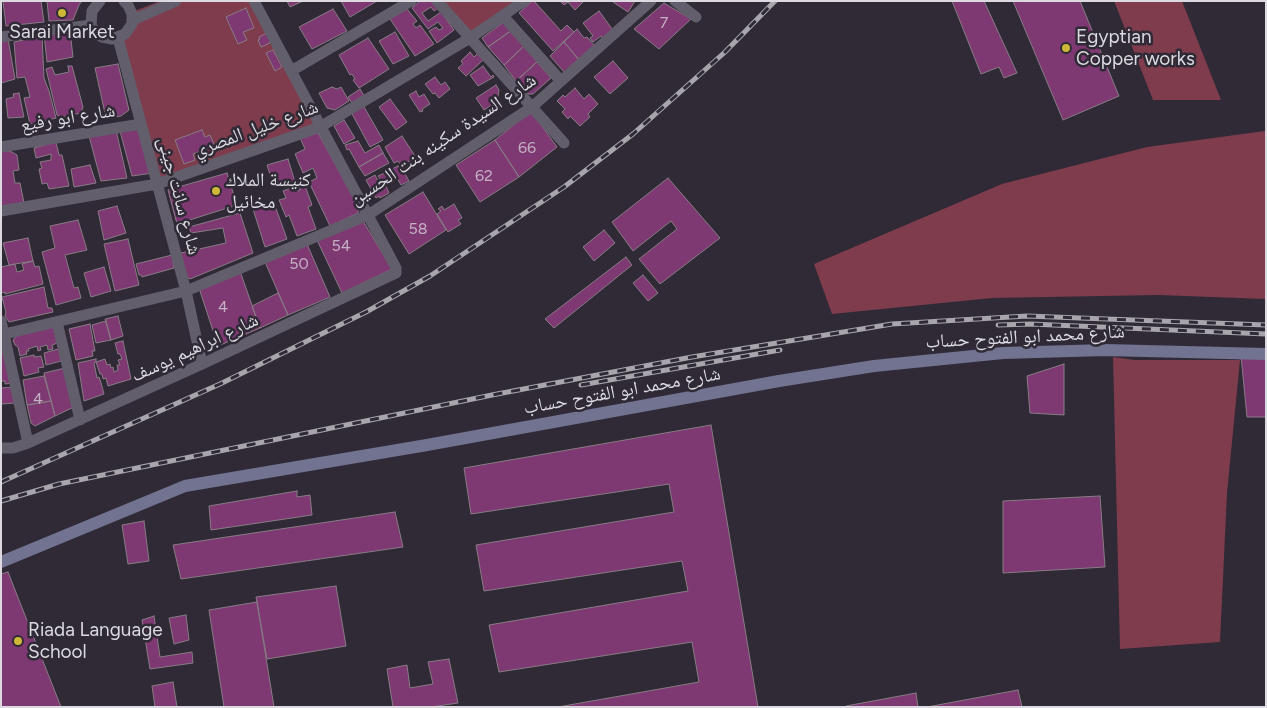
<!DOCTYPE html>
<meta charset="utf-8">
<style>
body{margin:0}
#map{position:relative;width:1267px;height:708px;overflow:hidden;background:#2f2a35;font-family:Figtree,sans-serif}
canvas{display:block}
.frame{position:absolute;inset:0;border:2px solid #dcd9e0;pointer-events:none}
</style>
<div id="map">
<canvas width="1267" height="708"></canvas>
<div class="frame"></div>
</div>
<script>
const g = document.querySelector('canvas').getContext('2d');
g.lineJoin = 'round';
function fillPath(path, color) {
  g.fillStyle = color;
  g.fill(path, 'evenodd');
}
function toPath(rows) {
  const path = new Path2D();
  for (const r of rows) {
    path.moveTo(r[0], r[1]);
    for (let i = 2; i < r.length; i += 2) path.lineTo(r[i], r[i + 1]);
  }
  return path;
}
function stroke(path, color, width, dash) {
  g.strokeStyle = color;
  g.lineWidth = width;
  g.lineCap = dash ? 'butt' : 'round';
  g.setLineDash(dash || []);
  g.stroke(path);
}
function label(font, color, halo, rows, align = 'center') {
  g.font = font + ' Figtree,"Noto Naskh Arabic",sans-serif';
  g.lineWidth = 5;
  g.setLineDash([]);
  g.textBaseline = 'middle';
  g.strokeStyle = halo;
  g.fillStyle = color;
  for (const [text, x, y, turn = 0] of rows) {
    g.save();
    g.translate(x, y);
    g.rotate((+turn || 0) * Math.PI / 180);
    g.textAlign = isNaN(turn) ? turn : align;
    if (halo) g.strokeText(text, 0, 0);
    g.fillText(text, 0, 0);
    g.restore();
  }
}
fillPath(toPath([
 [160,1,256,1,319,124,157,184,120,38,132,12],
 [442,1,521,1,472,36],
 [1114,1,1182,1,1221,100,1153,100],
 [1265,131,1266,299,1158,295,992,298,832,314,814,264,1002,184,1147,147],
 [1113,357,1134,360,1240,360,1227,493,1220,642,1120,649]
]), '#7e3c4d');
const building = toPath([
 [3,1,41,1,44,22,6,26,3,1],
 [47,1,82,1,79,5,73,20,49,21,47,1],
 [287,1,303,1,290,7,287,1],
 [341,1,377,1,350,17,341,1],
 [420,1,433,1,438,8,434,11,431,7,422,13,428,21,441,12,454,30,437,43,429,31,436,27,439,30,443,28,438,22,428,29,412,8,420,1],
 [532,1,534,1,561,31,567,25,574,32,553,51,519,13,532,1],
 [584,1,575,10,568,2,564,5,561,2,584,1],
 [614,1,635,1,628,12,613,2,614,1],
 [952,1,984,1,1017,73,1004,78,999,67,981,74,952,1],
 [1013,1,1080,1,1119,96,1063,120,1013,1],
 [664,3,691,19,659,49,634,29,664,3],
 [246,8,254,28,243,32,247,40,238,44,226,17,246,8],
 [333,9,347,31,312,49,299,27,333,9],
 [407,9,417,21,413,24,416,28,420,25,434,44,415,56,390,19,407,9],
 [599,11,615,33,604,41,601,36,593,42,590,38,593,36,583,23,599,11],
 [505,21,512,30,488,47,482,38,505,21],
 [577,29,584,38,587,37,596,47,579,60,564,42,577,29],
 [512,30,524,46,504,65,488,47,512,30],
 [70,31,73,57,47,62,44,34,70,31],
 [269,32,270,43,261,47,258,40,260,39,259,37,269,32],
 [395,32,409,56,393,64,379,41,395,32],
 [42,36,44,78,49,91,56,118,30,124,24,98,30,97,25,77,17,78,14,42,42,36],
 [368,38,389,69,359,88,353,80,355,79,352,74,350,75,339,55,368,38],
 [8,39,15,79,1,83,1,40,8,39],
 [564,42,579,60,565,73,550,56,564,42],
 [524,46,537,62,516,81,504,65,524,46],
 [273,50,282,67,275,71,266,53,273,50],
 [470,52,474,57,478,53,484,59,466,76,458,68,463,64,461,61,470,52],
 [613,61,628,78,610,94,594,77,613,61],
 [537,62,551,78,533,94,527,94,516,81,537,62],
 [118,64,129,110,121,116,106,118,95,68,118,64],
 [68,66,72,66,83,107,81,113,61,117,57,115,46,69,52,67,55,75,69,72,68,66],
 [483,66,491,77,493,75,494,77,478,86,470,75,483,66],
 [435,77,441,85,445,82,450,89,439,98,435,93,433,94,425,84,435,77],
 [496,85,499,90,497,102,484,110,476,98,496,85],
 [332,87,337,89,341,87,349,101,335,110,327,108,319,93,332,87],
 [575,88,584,99,589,94,598,104,588,114,590,117,580,126,570,116,568,119,562,112,565,109,557,101,563,95,565,97,575,88],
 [360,89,366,99,354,106,348,97,360,89],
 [416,91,419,97,424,94,430,104,422,109,423,111,420,112,409,95,416,91],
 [19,93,24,117,8,118,6,99,14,97,13,94,19,93],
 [390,99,407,122,396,130,379,107,390,99],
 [363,105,383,140,370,147,351,112,363,105],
 [531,111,557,147,519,177,495,140,531,111],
 [344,120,355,138,344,144,334,126,344,120],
 [140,125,153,173,132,176,120,131,140,125],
 [116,130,127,178,101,181,89,136,116,130],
 [202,130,205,137,210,135,215,146,193,154,195,160,184,164,175,140,202,130],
 [318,133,359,207,358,213,330,226,309,182,317,178,313,168,303,173,295,154,305,149,300,138,318,133],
 [402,136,415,156,413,157,414,160,400,164,398,161,394,163,385,147,402,136],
 [495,140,519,177,480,202,456,165,495,140],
 [358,141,365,153,379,145,383,153,359,167,349,149,347,150,345,145,358,141],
 [56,142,59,155,62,155,69,186,49,189,47,183,42,184,39,169,42,168,40,162,51,160,51,154,36,158,34,148,56,142],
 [1,149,10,151,17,155,19,170,13,171,15,183,20,183,24,203,1,207,1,149],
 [383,153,389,163,365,176,359,167,383,153],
 [288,159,295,182,274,187,267,165,288,159],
 [90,165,96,183,74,187,71,169,90,165],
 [398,166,400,171,403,170,409,181,401,185,392,169,398,166],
 [389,171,394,182,391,184,390,181,385,184,389,193,380,198,379,196,376,198,366,180,375,175,378,181,381,180,378,176,389,171],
 [227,173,237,205,177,224,168,190,227,173],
 [668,178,720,238,660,284,639,259,677,229,671,221,633,251,612,222,668,178],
 [304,183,312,205,308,207,316,229,297,236,289,215,286,217,279,200,286,198,283,191,296,186,298,191,300,190,299,185,304,183],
 [423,192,446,230,409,254,385,215,423,192],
 [274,203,287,239,265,247,253,209,274,203],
 [454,204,462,218,458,220,461,224,448,232,437,214,441,211,438,209,442,206,444,210,454,204],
 [117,206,126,233,104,240,98,211,117,206],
 [240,213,253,253,190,279,186,276,181,253,226,243,223,228,191,233,189,227,240,213],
 [78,220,87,250,65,255,74,288,78,287,81,298,56,305,42,252,55,248,50,226,78,220],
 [363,221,392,269,342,293,317,240,363,221],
 [604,230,615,243,594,261,583,247,604,230],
 [28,238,33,261,9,265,3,243,28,238],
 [128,239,139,285,115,291,104,244,128,239],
 [307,244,330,297,288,315,265,262,307,244],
 [172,255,174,268,142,277,141,275,139,275,136,264,172,255],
 [626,257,632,265,554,328,545,319,626,257],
 [33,261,35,267,39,266,43,284,5,294,5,292,1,293,1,267,15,264,17,272,24,270,22,264,33,261],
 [104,267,111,291,91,297,84,273,104,267],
 [240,271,260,328,218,346,199,288,240,271],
 [643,275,658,293,648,301,633,283,643,275],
 [44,287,48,308,52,308,53,312,9,322,5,316,6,312,2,297,44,287],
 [278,293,288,315,260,328,252,306,278,293],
 [118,316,123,336,111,340,105,319,118,316],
 [106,321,111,340,96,343,92,325,106,321],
 [56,324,60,342,52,345,53,349,48,350,47,345,40,347,41,350,38,351,37,346,28,349,29,351,26,351,27,354,20,356,18,347,15,345,13,340,18,334,56,324],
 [90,324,95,351,92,351,93,356,76,360,69,329,90,324],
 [123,341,131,379,108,386,106,378,103,379,102,374,100,374,96,362,105,359,107,365,110,364,111,368,113,367,114,372,118,370,117,365,120,365,118,360,122,359,120,354,118,354,115,343,123,341],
 [1,342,12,383,5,384,5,381,1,381,1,342],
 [62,348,65,360,46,365,44,353,62,348],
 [34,355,34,357,41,356,44,367,38,368,39,372,24,376,20,358,34,355],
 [1241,356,1266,357,1266,417,1247,417,1241,356],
 [96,359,96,362,94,363,97,378,99,377,101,383,104,394,84,401,78,363,96,359],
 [1064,364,1064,415,1030,413,1027,376,1064,364],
 [65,368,74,407,55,416,44,373,65,368],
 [44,376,51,401,27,405,23,380,44,376],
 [15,387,16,403,1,404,1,388,15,387],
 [51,401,55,416,35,426,31,423,27,405,51,401],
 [711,425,758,707,558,707,699,682,692,642,499,672,489,625,688,591,682,561,484,591,476,545,674,512,669,484,471,514,464,468,711,425],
 [297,491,297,497,310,495,312,515,211,530,209,506,297,491],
 [1100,496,1105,567,1003,573,1003,501,1100,496],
 [395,512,403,547,181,579,173,545,395,512],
 [144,521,149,561,128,564,122,525,144,521],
 [8,572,61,707,1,707,1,574,8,572],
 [336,586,346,646,267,659,256,597,336,586],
 [257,602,274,707,224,707,209,610,257,602],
 [186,615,189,640,174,644,169,618,186,615],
 [154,616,160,657,192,652,193,663,150,669,142,620,154,616],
 [449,659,458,703,431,707,393,707,387,669,407,665,410,688,433,684,428,662,449,659],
 [173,682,177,707,155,707,152,686,173,682],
 [1018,690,1022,707,927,707,1018,690],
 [916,693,918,707,846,707,846,706,916,693]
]);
fillPath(building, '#7e3872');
stroke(building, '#887c85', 1);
stroke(toPath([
 [100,1,92,11,91,25,97,34,102,37,112,39,125,34,132,24,132,14,128,5,124,1],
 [437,1,564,143],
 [675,1,696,17],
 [503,16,561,81],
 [133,20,176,1],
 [1,37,91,25],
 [118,38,186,291,202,364],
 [291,71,411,1],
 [1,147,141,124],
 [1,211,157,184,320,127,470,38,524,1],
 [1,321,28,443],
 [57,322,80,420],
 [1,335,186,291,368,215,532,107,651,1],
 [1,448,13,448,28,443,202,364,396,273,396,268,254,1]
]), '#635e6b', 11);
stroke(toPath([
 [1,562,185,486,427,445,779,381,874,366,1003,353,1105,350,1266,354]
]), '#717391', 12);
const rail = toPath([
 [998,325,1030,324,1266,334],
 [581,385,780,350],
 [1,482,220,384,366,312,430,276,564,187,633,134,725,52,775,1],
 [1,501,59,484,492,395,692,357,892,324,1027,316,1266,325]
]);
stroke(rail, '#a8a5ad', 5);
stroke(rail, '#2f2a35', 3, [9]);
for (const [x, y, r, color] of [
 [62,13,5,"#cfb837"],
 [1066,48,5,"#cfb837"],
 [216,191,5,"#cfb837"],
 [18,641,5,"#cfb837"]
]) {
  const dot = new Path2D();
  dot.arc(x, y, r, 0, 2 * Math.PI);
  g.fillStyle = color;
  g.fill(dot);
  stroke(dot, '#2f2a35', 2);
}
label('16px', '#c4b1c4', null, [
 ["7",664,23],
 ["66",527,148],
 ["62",484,176],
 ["58",418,229],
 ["54",341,246],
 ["50",299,264],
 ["4",223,307],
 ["4",38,399]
]);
label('19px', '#dcd9e0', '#2f2a35', [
 ["Sarai Market",62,32,"center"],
 ["Egyptian",1076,37],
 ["Copper works",1076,59],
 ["كنيسة الملاك",226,180],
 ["مخائيل",226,202],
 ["Riada Language",28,630],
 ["School",28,652]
], 'left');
label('19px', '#dcd9e0', '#2f2a35', [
 ["شارع ابو رفيع",68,118,-9],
 ["شارع خليل المصري",256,129,-20],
 ["شارع السيدة سكينه بنت الحسين",443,140,-34],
 ["شارع سانت جينى",179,196,75],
 ["شارع محمد ابو الفتوح حساب",1025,337,-3],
 ["شارع ابراهيم يوسف",195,348,-25],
 ["شارع محمد ابو الفتوح حساب",622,391,-10]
]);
</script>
